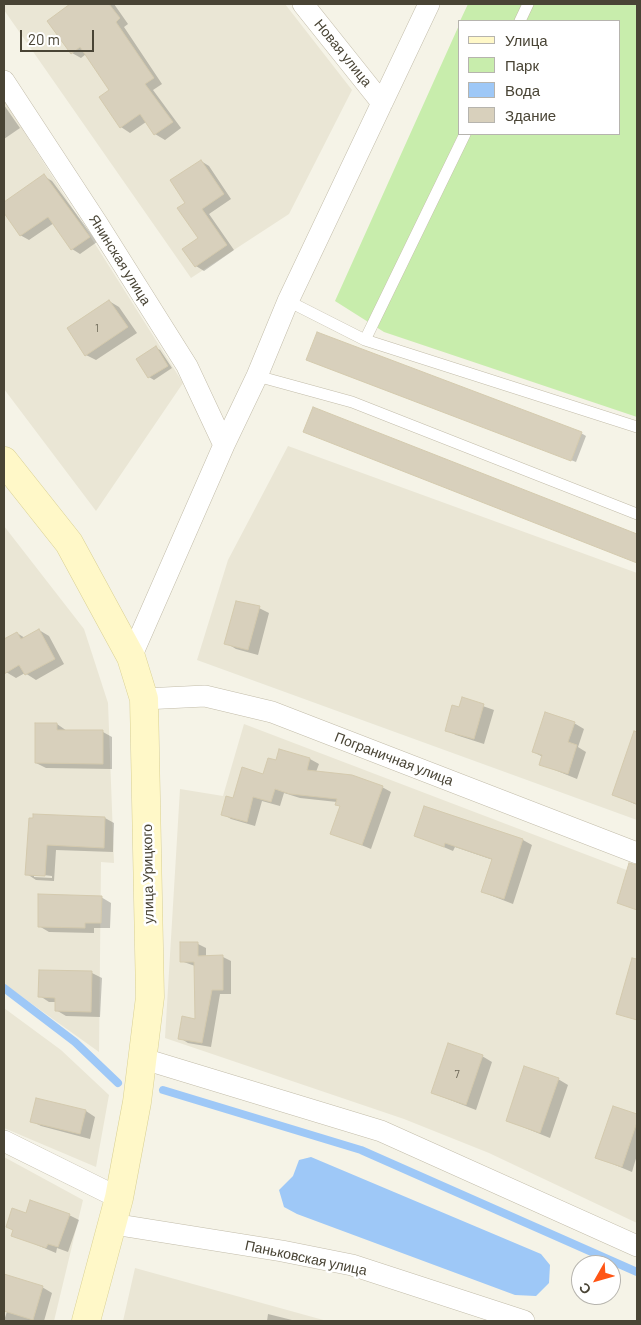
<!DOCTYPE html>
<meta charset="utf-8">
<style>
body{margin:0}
#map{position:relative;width:641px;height:1325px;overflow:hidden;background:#f5f3e7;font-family:Barlow,sans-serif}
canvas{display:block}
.frame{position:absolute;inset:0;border:5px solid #494435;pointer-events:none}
.legend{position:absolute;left:458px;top:20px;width:162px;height:115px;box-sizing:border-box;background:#fff;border:1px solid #b6b4ae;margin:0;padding:6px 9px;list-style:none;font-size:15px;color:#494435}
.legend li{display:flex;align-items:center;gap:10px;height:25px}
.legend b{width:25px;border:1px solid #b6b4ae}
.north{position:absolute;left:571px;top:1255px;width:50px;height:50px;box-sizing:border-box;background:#fff;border:1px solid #b6b4ae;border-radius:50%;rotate:232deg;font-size:14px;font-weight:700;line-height:20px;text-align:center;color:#494435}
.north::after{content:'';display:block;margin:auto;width:18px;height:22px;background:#ff5515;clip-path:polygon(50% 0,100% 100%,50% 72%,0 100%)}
.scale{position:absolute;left:20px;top:30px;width:74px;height:22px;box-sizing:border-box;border:2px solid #494435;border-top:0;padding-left:6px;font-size:15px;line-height:18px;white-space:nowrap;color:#494435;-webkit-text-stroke:4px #fff;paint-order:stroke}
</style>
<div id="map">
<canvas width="641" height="1325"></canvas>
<div class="frame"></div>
<ul class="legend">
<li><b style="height:6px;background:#fff8c8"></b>Улица</li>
<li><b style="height:14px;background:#c8edac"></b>Парк</li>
<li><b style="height:14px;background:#9ec8f7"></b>Вода</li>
<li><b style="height:14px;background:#d8d0bc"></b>Здание</li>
</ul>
<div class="north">С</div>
<div class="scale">20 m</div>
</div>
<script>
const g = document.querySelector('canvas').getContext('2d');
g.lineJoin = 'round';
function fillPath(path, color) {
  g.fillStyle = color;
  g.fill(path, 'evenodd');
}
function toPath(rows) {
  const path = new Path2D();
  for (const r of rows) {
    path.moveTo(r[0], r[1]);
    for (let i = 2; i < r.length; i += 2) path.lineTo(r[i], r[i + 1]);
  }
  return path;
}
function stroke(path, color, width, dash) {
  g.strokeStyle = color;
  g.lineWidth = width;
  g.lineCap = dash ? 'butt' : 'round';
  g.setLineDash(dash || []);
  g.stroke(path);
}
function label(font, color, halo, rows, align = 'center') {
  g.font = font + ' Barlow,sans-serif';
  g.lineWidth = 5;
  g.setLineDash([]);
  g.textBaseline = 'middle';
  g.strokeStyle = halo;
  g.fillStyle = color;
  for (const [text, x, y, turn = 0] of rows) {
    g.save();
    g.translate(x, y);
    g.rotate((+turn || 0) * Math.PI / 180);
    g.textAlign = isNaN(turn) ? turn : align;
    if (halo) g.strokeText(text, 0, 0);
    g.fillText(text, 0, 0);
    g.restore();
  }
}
fillPath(toPath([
 [4,4,285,4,352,90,289,214,191,278,4,10],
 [4,100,183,383,96,511,4,389],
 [288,446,637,573,637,820,197,660,228,560],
 [4,526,84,629,108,703,114,863,101,862,99,1052,4,984],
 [244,724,637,874,637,1223,489,1153,404,1119,165,1038,180,789,223,796],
 [4,1008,61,1050,109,1095,96,1167,4,1128],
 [4,1157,83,1200,54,1321,4,1321],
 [135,1268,327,1321,123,1321]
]), '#eae6d5');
fillPath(toPath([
 [468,4,637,4,637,417,384,332,335,301,460,23,460,134,620,134,620,21,460,21]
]), '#c8edac');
fillPath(toPath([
 [311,1157,541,1254,550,1265,549,1283,536,1296,515,1295,297,1214,284,1207,279,1190,293,1176,299,1160]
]), '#9ec8f7');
fillPath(toPath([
 [73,4,114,4,128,24,124,27,162,84,153,90,181,128,165,140,155,134,146,122,130,133,121,127,111,91,86,54,81,58,72,53,49,21],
 [4,105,20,128,4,139],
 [201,161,209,166,231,199,209,214,234,250,204,271,196,266,184,249,200,238,187,203],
 [44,176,52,181,97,242,80,254,72,249,54,223,29,240,20,235,4,211,4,204],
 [109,301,119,307,137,333,96,360,86,355],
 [156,348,160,350,172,368,154,380,149,377],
 [312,362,581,433,586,436,576,462],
 [259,608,269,613,258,655,236,649,226,643],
 [39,630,49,636,64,664,36,680,25,673,16,678,6,672,4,668,4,640,17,633,25,638],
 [463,699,494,710,484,744,456,735,446,730,460,709],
 [574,723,584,729,578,747,586,752,577,779,540,764,543,757,533,752],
 [57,724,67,731,103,732,112,737,112,769,46,768,36,763],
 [280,750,310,759,319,764,316,772,382,787,391,792,371,849,332,833,341,806,337,802,300,798,284,793,280,806,262,801,255,826,231,819,223,814,234,799,264,775,277,762],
 [625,760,637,764,637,805,614,795],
 [425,808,523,840,532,845,513,904,482,892,493,860,455,847,453,851,415,835],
 [105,818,114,823,113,852,56,850,54,881,36,880,27,874,30,819],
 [34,874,52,876,52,878,34,877],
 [101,897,111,903,110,928,94,928,94,933,49,932,39,926],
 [181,944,198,944,206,948,206,957,223,957,231,961,231,994,220,994,211,1047,188,1043,180,1038,196,1020,195,966,181,961],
 [92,973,102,978,100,1017,66,1016,56,1010,57,1002,49,1002,40,996],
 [482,1056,492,1062,476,1110,432,1093],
 [558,1079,568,1085,550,1138,508,1121],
 [614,1107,637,1115,637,1155,632,1172,596,1157],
 [86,1111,95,1117,90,1139,41,1126,31,1121],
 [27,1215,69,1215,79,1220,68,1252,57,1248,56,1253,13,1235],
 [6,1276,42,1287,52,1293,44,1321,4,1321,9,1305,4,1302],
 [268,1314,292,1320,294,1321,267,1321]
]), '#0003');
stroke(toPath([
 [4,988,75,1042,118,1083],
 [163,1090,361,1150,637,1272]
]), '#9ec8f7', 8);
const building = toPath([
 [70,4,109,4,120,18,116,22,154,78,145,84,173,122,154,135,140,114,120,128,99,97,109,90,80,47,71,54,47,21,70,4],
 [201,160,224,194,202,209,227,245,195,267,182,249,198,238,177,208,185,203,170,180,201,160],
 [44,174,90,237,71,250,48,217,20,236,4,213,4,202,44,174],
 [109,300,128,327,85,356,67,328,109,300],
 [317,332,582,432,571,461,306,360,317,332],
 [156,346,168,366,148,378,136,359,156,346],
 [313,407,637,534,637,563,303,432,313,407],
 [236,601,260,606,248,650,224,644,236,601],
 [39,629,55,659,25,675,19,665,4,674,4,639,17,632,21,639,39,629],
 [462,697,484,704,474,739,445,731,452,705,459,707,462,697],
 [545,712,575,722,568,742,577,745,568,774,539,765,542,755,532,752,545,712],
 [35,723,57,723,57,730,103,730,103,764,35,763,35,723],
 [634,731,637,732,637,804,612,795,634,731],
 [279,749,310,758,307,770,352,775,383,786,362,845,330,834,340,806,335,805,337,799,290,794,275,789,271,802,253,797,247,822,221,815,226,796,233,798,242,767,263,774,268,758,276,760,279,749],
 [424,806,523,839,504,899,481,892,492,859,445,843,444,847,414,836,424,806],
 [33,814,105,817,104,848,47,845,45,876,25,875,29,818,33,818,33,814],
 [629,863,637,865,637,910,617,903,629,863],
 [38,894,102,896,101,923,85,923,85,928,38,927,38,894],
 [180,942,198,942,198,956,223,955,223,990,212,990,202,1043,178,1039,182,1016,195,1019,194,962,180,962,180,942],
 [632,958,637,959,637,1020,616,1014,632,958],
 [39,970,92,971,91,1012,55,1011,55,998,38,997,39,970],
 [448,1043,483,1055,466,1105,431,1093,448,1043],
 [524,1066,559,1078,540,1133,506,1121,524,1066],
 [36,1098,86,1110,80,1134,30,1122,36,1098],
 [613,1106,637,1114,637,1122,622,1167,595,1158,613,1106],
 [30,1200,70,1214,58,1247,48,1244,46,1248,11,1236,13,1230,6,1227,12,1208,26,1213,30,1200],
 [4,1274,43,1286,33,1320,4,1311,4,1274]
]);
fillPath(building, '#d8d0bc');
stroke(building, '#d4caae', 1);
const lane = toPath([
 [520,21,528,4],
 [288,301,365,340,637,427],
 [365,340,465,134],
 [257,376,352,402,637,514]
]);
const street = toPath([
 [303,4,382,103],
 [4,81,97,223,187,366,224,445],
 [131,657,224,445,257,376,288,301,429,4],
 [144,699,205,696,272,712,637,853],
 [144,1059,381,1131,637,1246],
 [4,1141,119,1198],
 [113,1224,282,1251,352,1265,524,1321]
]);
const secondary = toPath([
 [4,461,69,543,131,657,144,699,150,997,137,1102,119,1198,86,1321]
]);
stroke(lane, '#c2bca9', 12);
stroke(street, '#c2bca9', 22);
stroke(secondary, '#d9d093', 29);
stroke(lane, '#fff', 11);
stroke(street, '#fff', 21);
stroke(secondary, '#fff8c8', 28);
label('11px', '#6d6757', null, [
 ["1",97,328],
 ["7",457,1074]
]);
label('14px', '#494435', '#fff', [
 ["Новая улица",343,53,51],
 ["Янинская улица",120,260,58],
 ["Пограничная улица",394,759,21],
 ["улица Урицкого",148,874,-91],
 ["Паньковская улица",306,1258,12]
]);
</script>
